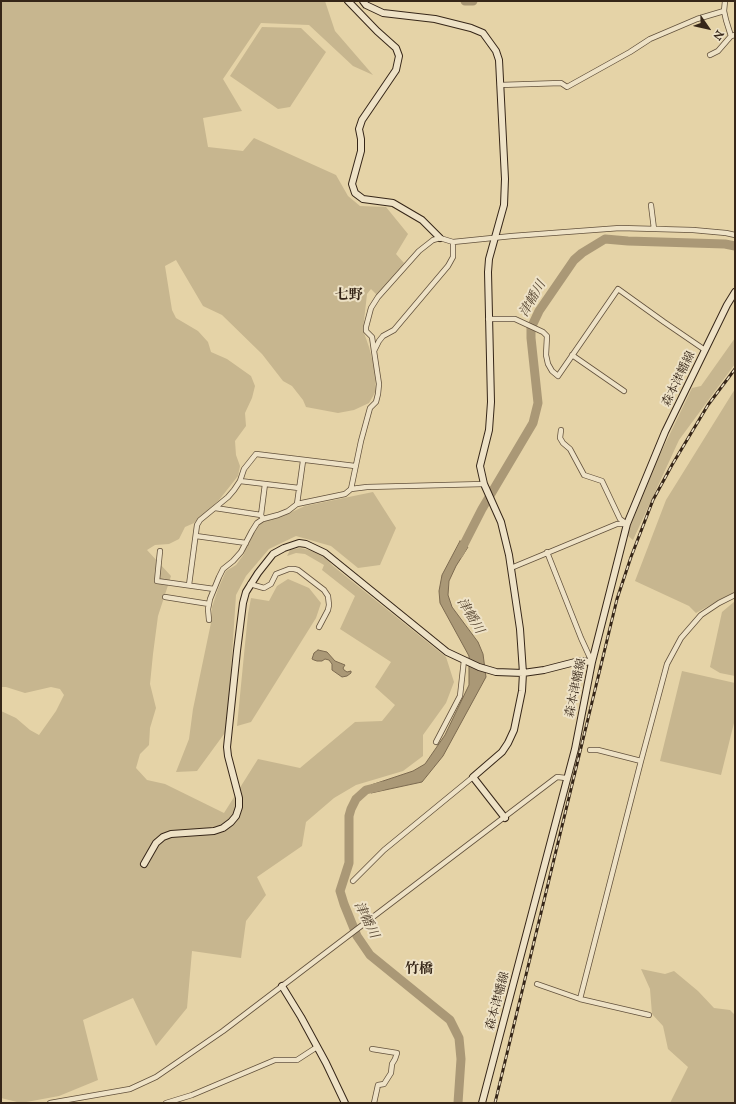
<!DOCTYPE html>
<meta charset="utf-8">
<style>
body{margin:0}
#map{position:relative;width:736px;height:1104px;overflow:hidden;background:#e5d3a7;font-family:"IM FELL Great Primer",serif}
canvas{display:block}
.frame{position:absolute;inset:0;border:2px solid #362618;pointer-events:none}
.north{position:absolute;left:688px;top:8px;width:40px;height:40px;-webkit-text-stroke:3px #eee2c6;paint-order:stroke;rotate:124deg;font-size:11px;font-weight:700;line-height:16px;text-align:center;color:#362618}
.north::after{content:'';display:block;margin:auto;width:14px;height:18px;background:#362618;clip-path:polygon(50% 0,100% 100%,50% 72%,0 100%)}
</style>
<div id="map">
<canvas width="736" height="1104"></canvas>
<div class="frame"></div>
<div class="north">N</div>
</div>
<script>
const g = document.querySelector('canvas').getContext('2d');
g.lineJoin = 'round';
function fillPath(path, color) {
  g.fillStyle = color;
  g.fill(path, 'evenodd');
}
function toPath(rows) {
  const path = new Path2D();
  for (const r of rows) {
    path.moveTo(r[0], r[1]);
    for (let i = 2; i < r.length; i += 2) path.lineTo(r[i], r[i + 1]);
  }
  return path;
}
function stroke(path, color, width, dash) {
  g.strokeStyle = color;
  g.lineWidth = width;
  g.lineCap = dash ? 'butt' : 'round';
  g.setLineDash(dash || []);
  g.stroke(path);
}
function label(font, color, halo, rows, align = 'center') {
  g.font = font + ' "IM FELL Great Primer","Noto Serif JP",serif';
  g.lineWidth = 4;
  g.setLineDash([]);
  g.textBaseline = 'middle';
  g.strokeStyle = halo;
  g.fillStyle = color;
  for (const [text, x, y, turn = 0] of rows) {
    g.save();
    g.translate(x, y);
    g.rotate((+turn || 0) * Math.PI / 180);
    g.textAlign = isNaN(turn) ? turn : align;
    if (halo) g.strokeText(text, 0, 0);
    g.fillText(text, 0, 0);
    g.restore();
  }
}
fillPath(toPath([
 [1,1,325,1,335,31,373,75,353,66,309,25,261,23,223,79,242,111,203,118,208,147,243,151,254,138,336,175,348,196,360,206,386,207,408,234,396,254,404,263,395,275,377,295,371,289,367,294,363,330,369,347,374,366,376,391,369,403,354,410,338,413,306,407,303,400,292,386,283,381,262,354,222,315,203,306,176,260,165,266,172,310,176,318,198,331,208,342,211,352,227,359,251,376,255,386,252,398,245,413,246,426,235,441,236,455,240,466,238,476,219,500,194,523,185,527,179,539,169,544,155,545,147,550,171,576,158,616,153,654,150,684,156,708,150,728,149,745,140,754,136,768,147,780,165,784,224,813,258,759,300,768,355,722,382,721,395,705,375,687,391,662,340,629,355,596,322,570,324,565,305,554,296,553,287,556,290,550,300,548,309,550,323,555,333,566,446,657,454,682,446,703,423,735,423,756,403,771,356,785,334,798,306,822,302,846,257,877,266,895,246,921,241,958,192,951,187,1008,156,1046,133,998,83,1020,98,1080,59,1096,21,1103,1,1098,1,711,16,718,30,730,39,735,56,711,64,695,60,689,51,687,25,693,6,687,1,687],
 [262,27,301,28,326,52,290,107,278,109,230,76],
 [735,338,735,364,679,440,633,540,627,535,652,471,692,388,701,386],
 [735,389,735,589,734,592,696,613,689,606,635,581,666,500],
 [373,492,396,528,380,565,358,568,331,546,296,536,269,549,246,576,236,595,227,730,197,771,176,772,189,739,193,709,212,618,212,607,218,589,226,571,236,565,244,554,247,543,257,527,262,522,285,515,305,506],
 [288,579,309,588,321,603,316,618,251,722,237,726,248,614,251,598,269,601,277,586],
 [735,601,735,676,720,673,710,667,722,612],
 [682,671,735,683,735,719,721,775,660,761],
 [641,969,665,974,674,971,698,991,714,1008,730,1010,735,1015,735,1103,670,1103,688,1067,668,1049,663,1026,652,1014,650,989]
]), '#c7b68f');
const water = toPath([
 [460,541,468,547,456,566,449,581,448,595,452,607,478,642,483,654,486,677,443,756,422,782,371,793,371,785,413,771,425,764,445,735,469,685,469,656,440,603,439,591,442,575,460,541],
 [318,650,327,652,335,661,345,665,343,668,344,670,347,672,351,671,351,673,347,676,342,677,332,670,332,664,329,660,325,659,322,661,317,661,314,660,312,659,314,653,318,650]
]);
fillPath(water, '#aa9876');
stroke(water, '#7c6a50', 1);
stroke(toPath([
 [465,1,473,1],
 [459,554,482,509,533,423,538,403,531,338,531,328,539,311,574,260,582,253,605,239,628,241,725,244,735,246],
 [382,786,366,790,356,799,351,809,349,816,349,863,340,891,344,904,357,936,370,955,450,1020,459,1038,461,1059,458,1103]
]), '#aa9876', 9);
const street = toPath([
 [724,11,726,20,731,36],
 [710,55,718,51,731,36,735,35],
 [500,85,561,83,567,87,630,52,650,39,697,19,724,11,725,1],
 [651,205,654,229],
 [453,242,453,257,448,266,394,330,383,336,379,341,374,351,379,384,378,394,376,402,370,408,361,441,351,489,367,487,484,484],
 [488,319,515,319,543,332,547,336,546,355,548,364,552,371,558,376,618,289,664,322,705,350],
 [374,351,372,337,366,331,366,327,371,308,378,297,419,251,433,240,440,238,453,242,512,236,620,228,693,230,726,233,735,235],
 [572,355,624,391],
 [561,430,560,438,563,443,570,449,584,475,602,481,620,519,627,524],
 [240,481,299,488],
 [297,504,303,461],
 [215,508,261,515,263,519],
 [261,515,265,484],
 [196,536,246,543],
 [160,551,157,581,214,589],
 [547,552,581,638,592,662],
 [511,568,617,524,627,524],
 [250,584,264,588,271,584,276,574,289,569,294,569,298,570,324,590,328,596,329,605,328,610,319,627],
 [189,585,197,525,200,520,228,497,234,490,240,481,244,469,256,454,355,466],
 [165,597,209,604],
 [209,620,208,609,210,599,219,577,223,569,233,561,241,552,252,531,257,523,263,519,278,515,288,511,297,504,345,494,351,489],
 [436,742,460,696,464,660],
 [590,750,598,750,641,761],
 [353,881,384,850,473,777],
 [537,984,580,999,649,1015],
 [580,999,641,761,667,664,681,638,701,615,719,603,735,595],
 [372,1049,397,1053,395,1059,392,1064,391,1073,384,1084,378,1085,374,1103],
 [50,1103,130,1089,156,1077,223,1031,557,777,566,778],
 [166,1103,192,1095,275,1060,297,1060,317,1047]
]);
const secondary = toPath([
 [348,1,377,31,396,48,399,56,396,70,362,120,359,129,361,139,361,151,352,184,355,193,363,199,393,203,422,220,440,238],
 [363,1,366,5,383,13,435,19,471,28,483,33,496,51,499,60,505,179,504,205,489,259,488,272,491,402,489,430,480,466,484,484,501,522,509,555,520,629,523,673,522,691,514,730,508,743,502,752,473,777,505,818],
 [144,864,156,843,163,837,171,834,214,831,223,828,231,822,236,816,239,807,239,798,228,756,227,747,237,651,243,603,246,592,258,573,273,554,284,548,299,543,306,544,325,553,447,652,479,667,496,672,523,673,544,670,579,661,592,662],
 [282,986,301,1017,326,1063,345,1103],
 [482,1103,575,749,592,662,627,524,665,432,727,305,735,292]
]);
stroke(street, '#62513c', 6);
stroke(secondary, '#362618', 8);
stroke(street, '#eee2c6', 4.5);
stroke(secondary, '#eee2c6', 6);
const rail = toPath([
 [495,1103,617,599,631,557,653,500,672,465,708,405,735,369]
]);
stroke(rail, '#362618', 3);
stroke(rail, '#eee2c6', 1.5, [4.5]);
label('12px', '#362618', '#eee2c6', [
 ["森本津幡線",679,379,-64],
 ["森本津幡線",576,688,-78],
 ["森本津幡線",498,1001,-75]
]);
label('italic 13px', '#594834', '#eee2c6', [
 ["津幡川",533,299,-60],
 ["津幡川",470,616,59],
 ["津幡川",366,920,64]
]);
label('bold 14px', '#362618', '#eee2c6', [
 ["七野",349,296],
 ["竹橋",419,970]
]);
</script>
